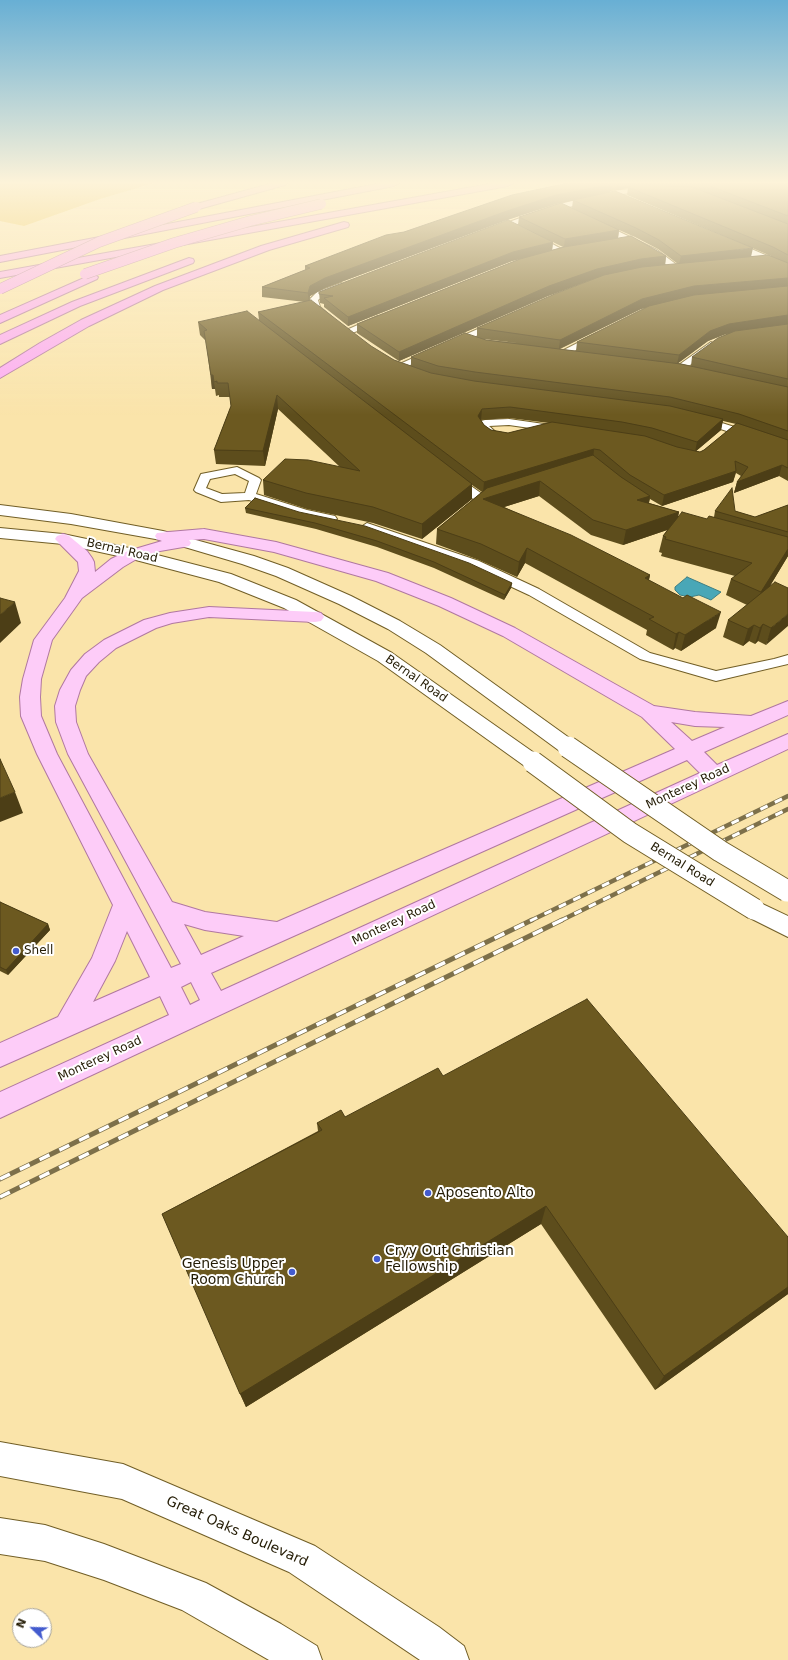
<!DOCTYPE html>
<style>
body{margin:0}
#map{position:relative;width:788px;height:1660px;overflow:hidden;background:#fae4aa;font-family:"DejaVu Sans",sans-serif}
canvas{display:block}
.north{position:absolute;left:12px;top:1608px;width:40px;height:40px;box-sizing:border-box;background:#fff;border:1px solid #a7a49b;border-radius:50%;rotate:293deg;font-size:11px;font-weight:700;line-height:16px;text-align:center;color:#231b04}
.north::after{content:'';display:block;margin:auto;width:14px;height:18px;background:#435bce;clip-path:polygon(50% 0,100% 100%,50% 72%,0 100%)}
</style>
<div id="map">
<canvas width="788" height="1660"></canvas>
<div class="north">N</div>
</div>
<script>
const g = document.querySelector('canvas').getContext('2d');
g.lineJoin = 'round';
function fillPath(path, color) {
  g.fillStyle = color;
  g.fill(path, 'evenodd');
}
function toPath(rows) {
  const path = new Path2D();
  for (const r of rows) {
    path.moveTo(r[0], r[1]);
    for (let i = 2; i < r.length; i += 2) path.lineTo(r[i], r[i + 1]);
  }
  return path;
}
function stroke(path, color, width, dash) {
  g.strokeStyle = color;
  g.lineWidth = width;
  g.lineCap = dash ? 'butt' : 'round';
  g.setLineDash(dash || []);
  g.stroke(path);
}
function label(font, color, halo, rows, align = 'center') {
  g.font = font + ' "DejaVu Sans",sans-serif';
  g.lineWidth = 4;
  g.setLineDash([]);
  g.textBaseline = 'middle';
  g.strokeStyle = halo;
  g.fillStyle = color;
  for (const [text, x, y, turn = 0] of rows) {
    g.save();
    g.translate(x, y);
    g.rotate((+turn || 0) * Math.PI / 180);
    g.textAlign = isNaN(turn) ? turn : align;
    if (halo) g.strokeText(text, 0, 0);
    g.fillText(text, 0, 0);
    g.restore();
  }
}
fillPath(toPath([
 [0,183,154,183,100,199,24,226,0,221]
]), '#eac040');
const water = toPath([
 [687,577,721,592,711,600,699,595,690,597,680,595,675,590,675,587,687,577]
]);
fillPath(water, '#49a7b7');
stroke(water, '#3e7d81', 1);
const street = toPath([
 [649,187,653,189,652,191,612,195,562,209,494,232,487,230,556,205,612,191,649,187],
 [595,223,601,223,657,250,681,268,680,270,674,270,651,254,595,227,595,223],
 [528,234,534,234,567,252,560,254,528,238,528,234],
 [729,242,735,242,770,257,788,267,788,273,729,246,729,242],
 [341,283,345,286,344,288,323,296,318,300,320,307,333,318,328,321,325,320,314,311,310,304,310,299,317,292,341,283],
 [378,316,383,319,381,321,350,334,344,334,342,332,378,316],
 [498,320,501,321,501,325,401,369,398,370,393,367,498,320],
 [597,333,600,334,600,338,564,356,561,357,556,354,597,333],
 [711,342,716,345,714,347,682,371,676,371,674,369,676,367,711,342],
 [700,416,788,444,788,451,696,421,695,419,700,416],
 [509,419,558,426,563,429,558,432,509,425,489,426,499,435,506,437,507,439,506,441,502,442,491,439,484,434,479,426,481,421,485,420,509,419],
 [237,467,259,478,261,480,256,494,307,510,335,516,337,519,331,523,300,516,249,500,221,502,196,492,194,490,201,474,237,467],
 [235,474,249,481,245,493,222,494,206,488,210,479,235,474],
 [453,475,457,476,485,496,487,499,485,502,477,502,449,480,447,478,453,475],
 [367,523,479,561,539,589,650,653,716,671,774,659,788,655,788,664,716,681,640,659,529,595,469,567,363,530,361,527,367,523]
]);
const secondary = toPath([
 [0,505,71,514,163,531,254,556,288,568,351,596,400,621,440,645,575,742,578,747,575,752,568,754,561,752,426,653,388,629,339,604,276,576,242,564,161,540,71,524,0,515,0,505],
 [0,528,63,534,134,549,231,574,296,600,392,653,540,757,543,762,540,767,533,769,526,767,378,661,284,608,219,582,132,559,63,544,0,538,0,528],
 [754,900,788,916,788,937,746,916,742,909,746,902,754,900],
 [0,1442,123,1464,315,1546,439,1627,464,1646,469,1660,420,1660,289,1572,122,1499,0,1476,0,1442],
 [0,1518,45,1525,104,1544,206,1583,281,1624,317,1646,322,1660,269,1660,182,1610,104,1580,45,1561,0,1554,0,1518]
]);
const primary = toPath([
 [204,529,276,542,388,573,451,598,515,628,654,706,695,712,751,716,788,701,788,715,704,752,717,765,788,734,788,749,0,1118,0,1092,169,1015,160,996,0,1067,0,1043,58,1017,92,958,113,905,37,754,21,716,20,697,23,679,34,640,65,598,79,571,78,562,55,539,57,536,63,534,69,536,87,551,92,558,94,562,95,572,111,559,128,551,162,541,157,539,155,536,157,533,204,529],
 [204,539,274,552,376,581,439,606,503,636,642,717,675,749,277,922,205,912,172,902,88,754,76,722,75,706,80,690,86,676,99,662,116,648,156,628,172,623,209,617,315,622,321,621,324,617,321,613,315,612,209,607,170,613,144,620,104,640,85,654,71,670,60,690,55,706,56,722,68,754,181,964,171,968,57,754,41,716,40,697,41,679,52,640,82,598,123,567,140,557,160,551,189,546,191,543,189,540,204,539],
 [671,722,695,726,725,727,692,741,671,722],
 [687,760,700,773,221,991,211,973,687,760],
 [184,924,205,930,244,936,201,955,184,924],
 [127,931,150,977,93,1002,115,961,127,931],
 [191,982,200,1000,190,1005,181,987,191,982]
]);
const highway = toPath([
 [273,183,287,183,285,185,199,209,193,209,191,207,193,205,273,183],
 [382,183,399,183,394,186,0,262,0,256,382,183],
 [495,183,513,183,508,186,0,278,0,272,495,183],
 [344,222,348,223,349,225,348,227,269,250,163,290,89,326,0,378,0,368,40,343,81,320,155,286,261,246,344,222],
 [189,258,193,259,194,261,193,263,80,306,0,344,0,335,72,302,189,258],
 [93,274,98,277,97,279,0,323,0,315,93,274]
]);
stroke(street, '#715e26', 2);
stroke(secondary, '#715e26', 2);
stroke(primary, '#b078a0', 2);
stroke(highway, '#b078a0', 2);
fillPath(street, '#fff');
fillPath(secondary, '#fff');
fillPath(primary, '#fdccf8');
fillPath(highway, '#fcaaf4');
const railFar1 = toPath([
 [530,921,788,796],
 [560,921,788,809]
]);
const rail = toPath([
 [0,1179,532,920],
 [0,1197,562,920]
]);
stroke(railFar1, '#7d704a', 4.5);
stroke(rail, '#7d704a', 5);
stroke(railFar1, '#fff', 3, [8]);
stroke(rail, '#fff', 3.5, [11]);
const secondaryBridge = toPath([
 [568,747,720,851,787,891],
 [533,762,630,833,754,909]
]);
const highwayBridge = toPath([
 [85,274,174,243,250,221,321,204],
 [0,289,99,242,196,207]
]);
stroke(secondaryBridge, '#715e26', 23, []);
stroke(highwayBridge, '#b078a0', 11, []);
stroke(secondaryBridge, '#fff', 21);
stroke(highwayBridge, '#fcaaf4', 10);
fillPath(toPath([
 [568,183,740,183,744,184,788,183,788,481,779,476,734,493,737,482,741,476,736,473,733,482,662,506,650,499,649,503,679,512,678,516,707,519,714,517,715,511,735,511,755,517,788,505,788,556,770,586,788,588,766,645,758,641,755,644,749,641,743,646,723,637,728,620,747,605,726,595,731,579,735,576,661,556,662,553,659,552,663,536,667,530,623,545,591,535,539,496,504,507,650,575,649,580,716,628,681,651,675,648,673,650,646,635,647,630,525,563,517,577,479,560,436,544,437,529,482,492,472,485,472,499,422,539,373,523,307,509,264,495,263,480,340,467,278,409,265,466,216,464,214,450,231,406,230,397,219,397,219,395,216,396,215,389,212,389,206,341,200,335,198,322,259,320,258,312,305,302,262,297,262,287,305,270,305,266,404,232],
 [628,188,627,195,771,256,751,256,609,192,612,190,616,190],
 [584,198,573,200,572,208,519,217,518,225,563,247,552,250,553,242,319,292,320,303,324,304,324,307,348,326,512,261,520,259,357,324,357,333,399,361,548,296,596,278,601,276,477,328,477,337,411,357,411,366,394,360,371,346,309,301,310,296,325,288,504,221,556,204],
 [619,230,635,237,658,249,678,264,624,271,640,268,665,265,666,256,618,238],
 [648,307,577,342,576,351,560,349,641,309],
 [728,333,692,357,691,366,678,363,708,341],
 [483,339,517,343,486,340],
 [509,418,549,423,508,433,491,430,484,425,481,420],
 [723,421,736,424,704,450,700,452,696,451,721,430],
 [255,498,512,583,511,588,504,600,434,568,377,547,316,529,246,513,245,508],
 [0,902,48,924,50,930,8,975,0,971],
 [443,1076,788,1237,788,1294,655,1390,541,1224,246,1407,162,1214,318,1131,317,1123,345,1117]
]), '#5d4d1c');
fillPath(toPath([
 [612,183,613,183,612,190,608,193,556,204,504,221,325,288,310,296,309,302,308,293,310,286,325,278,504,212,556,195],
 [617,183,633,183,633,187,616,190],
 [619,230,618,238,564,247,565,239],
 [553,242,552,251,512,261,348,326,348,317,513,252],
 [753,248,751,257,679,264,681,256],
 [666,256,665,265,640,268,596,278,548,296,399,361,399,352,549,286,597,269,641,259],
 [788,278,788,287,692,296,641,309,559,349,560,340,642,299,694,286],
 [788,315,788,325,726,334,708,341,677,364,679,355,710,331,729,324],
 [211,375,213,375,215,389,212,389],
 [277,395,278,409,265,466,263,451],
 [482,409,481,420,478,427,478,416],
 [723,419,721,430,695,452,697,442],
 [594,449,593,460,483,493,484,482],
 [782,465,779,476,734,493,737,482],
 [736,471,733,482,662,506,664,495],
 [540,481,539,496,482,514,483,499],
 [472,484,472,499,422,539,422,524],
 [650,496,647,511,637,500],
 [679,512,676,527,623,545,626,530],
 [527,548,525,563,517,577,519,562],
 [788,549,788,556,756,609,761,592],
 [650,575,646,591,645,578],
 [512,583,511,588,504,600,505,595],
 [15,602,21,623,0,643,0,615],
 [721,612,716,628,681,651,685,635],
 [788,614,788,626,766,645,771,628],
 [763,624,758,641,755,644,760,628],
 [754,625,749,641,743,646,748,629],
 [679,632,675,648,673,650,676,634],
 [15,792,23,813,0,822,0,798],
 [48,924,50,930,8,975,6,970],
 [546,1206,541,1224,246,1407,240,1394],
 [788,1287,788,1294,655,1390,664,1376]
]), '#4c3e16');
const building = toPath([
 [568,183,612,183,609,185,556,195,504,212,325,278,310,286,308,293,262,287,310,268,305,266,386,235,404,232,512,195,568,183],
 [702,183,740,183,744,184,745,183,788,183,788,216,702,183],
 [634,185,692,187,788,224,788,255,773,247,628,187,634,185],
 [615,191,753,248,681,256,659,240,636,228,573,200,615,191],
 [561,203,619,230,565,239,519,217,561,203],
 [508,220,553,242,513,252,348,317,324,298,333,296,319,294,319,292,508,220],
 [631,236,666,256,641,259,597,269,549,286,399,352,357,324,520,259,564,247,631,236],
 [768,255,788,263,788,278,694,286,642,299,560,340,477,328,557,293,604,275,642,267,768,255],
 [788,286,788,315,729,324,710,331,679,355,577,342,649,306,694,295,788,286],
 [311,300,371,346,394,360,431,373,474,381,670,406,723,419,697,442,652,428,622,422,510,407,482,409,478,416,484,425,491,430,508,433,552,422,645,436,677,447,700,452,704,450,737,423,788,440,788,468,782,465,737,482,748,467,735,461,736,471,664,495,630,475,600,450,594,449,484,482,258,312,311,300],
 [247,311,472,484,422,524,373,507,306,493,263,480,285,459,308,460,360,471,277,395,263,451,214,450,231,406,228,383,217,383,217,381,214,382,213,375,211,375,204,331,207,330,198,322,247,311],
 [788,324,788,379,692,357,718,338,735,331,788,324],
 [465,333,486,340,681,364,788,387,788,431,739,414,670,397,475,372,438,366,411,357,465,333],
 [593,455,621,477,650,496,637,500,679,512,626,530,593,520,540,481,483,499,571,535,650,575,645,578,683,598,687,595,721,612,685,635,679,632,676,634,649,619,654,617,527,548,519,562,481,544,437,529,487,488,593,455],
 [732,488,735,511,755,517,788,505,788,532,715,511,732,488],
 [255,498,299,512,365,526,469,563,512,583,505,595,434,562,377,541,315,523,245,508,255,498],
 [682,512,707,519,709,516,788,537,788,549,761,592,731,579,752,563,665,539,666,537,663,536,682,512],
 [775,582,788,588,788,614,771,628,763,624,760,628,754,625,748,629,728,620,775,582],
 [0,598,15,602,0,615,0,598],
 [0,759,15,792,0,798,0,759],
 [0,902,48,924,6,970,0,967,0,902],
 [587,999,788,1237,788,1287,664,1376,546,1206,240,1394,162,1214,322,1130,317,1123,341,1110,345,1117,438,1068,443,1076,587,999]
]);
fillPath(building, '#6c5920');
stroke(building, '#4c3e16', 1);
const sky = g.createLinearGradient(0, 0, 0, 415);
sky.addColorStop(0, '#68afd4');
sky.addColorStop(0.44, '#fdf3d9');
sky.addColorStop(1, '#fdf3d900');
g.fillStyle = sky;
g.fillRect(0, 0, 788, 415);
for (const [x, y, r, color] of [
 [16,951,4,"#435bce"],
 [428,1193,4,"#435bce"],
 [377,1259,4,"#435bce"],
 [292,1272,4,"#435bce"]
]) {
  const dot = new Path2D();
  dot.arc(x, y, r, 0, 2 * Math.PI);
  g.fillStyle = color;
  g.fill(dot);
  stroke(dot, '#fff', 1.5);
}
label('12px', '#231b04', '#fff', [
 ["Bernal Road",122,551,13],
 ["Bernal Road",416,679,35],
 ["Monterey Road",688,787,-25],
 ["Bernal Road",682,865,32],
 ["Monterey Road",394,923,-25],
 ["Monterey Road",100,1059,-25]
]);
label('12px', '#231b04', '#fff', [
 ["Shell",24,951]
], 'left');
label('14px', '#231b04', '#fff', [
 ["Aposento Alto",436,1193],
 ["Cryy Out Christian",385,1251],
 ["Fellowship",385,1267],
 ["Genesis Upper",284,1264,"right"],
 ["Room Church",284,1280,"right"]
], 'left');
label('14px', '#231b04', '#fff', [
 ["Great Oaks Boulevard",237,1532,24]
]);
</script>
